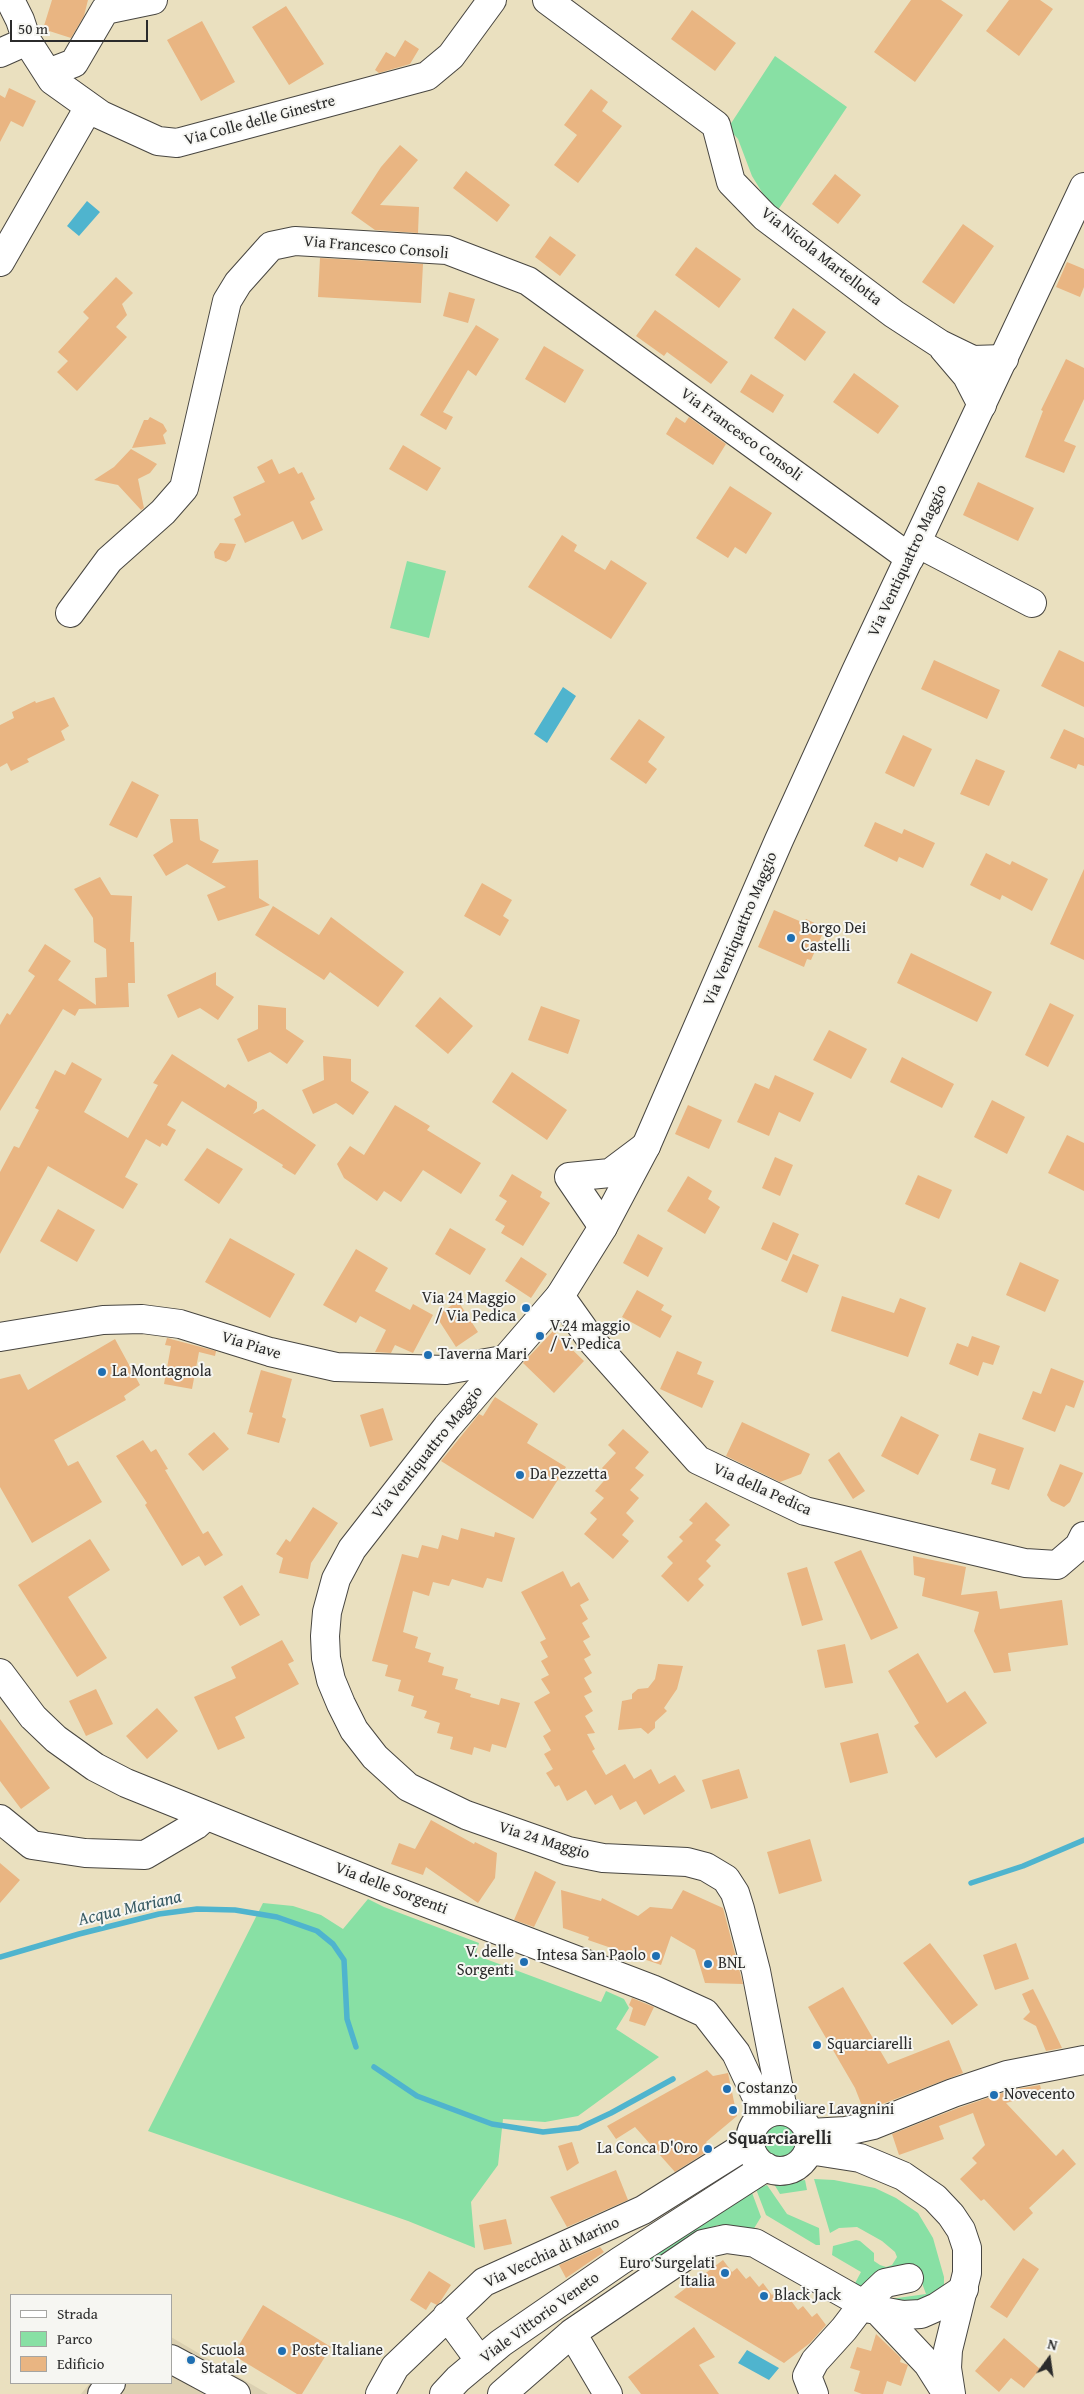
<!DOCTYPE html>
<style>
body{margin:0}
#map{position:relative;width:1084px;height:2394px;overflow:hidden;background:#eae0bf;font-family:"Gentium Book Plus",serif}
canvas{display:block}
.legend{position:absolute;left:10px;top:2294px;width:162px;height:90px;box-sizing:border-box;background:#f6f6f2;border:1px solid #a5a5a2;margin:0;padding:6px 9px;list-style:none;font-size:15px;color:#2b2b2b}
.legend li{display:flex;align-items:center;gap:10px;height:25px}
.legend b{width:25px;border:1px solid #a5a5a2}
.north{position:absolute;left:1024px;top:2334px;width:50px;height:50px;-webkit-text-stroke:4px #f6f6f2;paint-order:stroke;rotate:14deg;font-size:14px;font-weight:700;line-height:20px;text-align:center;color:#2b2b2b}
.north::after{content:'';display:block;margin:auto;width:18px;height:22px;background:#2b2b2b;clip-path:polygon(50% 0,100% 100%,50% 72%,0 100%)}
.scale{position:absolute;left:10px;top:20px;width:138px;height:22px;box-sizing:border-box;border:2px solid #2b2b2b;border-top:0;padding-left:6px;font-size:15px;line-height:18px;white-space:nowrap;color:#2b2b2b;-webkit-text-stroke:4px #f6f6f2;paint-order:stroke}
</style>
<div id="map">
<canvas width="1084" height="2394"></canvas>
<ul class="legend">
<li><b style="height:6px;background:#fff"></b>Strada</li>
<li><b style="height:14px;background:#88e0a4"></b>Parco</li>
<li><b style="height:14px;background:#e9b582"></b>Edificio</li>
</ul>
<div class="north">N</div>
<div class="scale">50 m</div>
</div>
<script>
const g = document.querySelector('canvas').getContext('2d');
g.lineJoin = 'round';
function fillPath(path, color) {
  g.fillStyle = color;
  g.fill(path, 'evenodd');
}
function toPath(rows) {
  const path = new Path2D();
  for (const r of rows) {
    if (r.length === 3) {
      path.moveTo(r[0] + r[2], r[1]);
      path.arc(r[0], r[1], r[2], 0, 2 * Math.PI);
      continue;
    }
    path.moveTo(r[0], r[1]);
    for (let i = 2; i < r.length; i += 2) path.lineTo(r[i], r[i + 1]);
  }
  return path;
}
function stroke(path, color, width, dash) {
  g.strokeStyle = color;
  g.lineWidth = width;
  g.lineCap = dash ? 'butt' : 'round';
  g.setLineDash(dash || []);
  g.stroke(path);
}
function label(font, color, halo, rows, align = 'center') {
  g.font = font + ' "Gentium Book Plus",serif';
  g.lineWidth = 4;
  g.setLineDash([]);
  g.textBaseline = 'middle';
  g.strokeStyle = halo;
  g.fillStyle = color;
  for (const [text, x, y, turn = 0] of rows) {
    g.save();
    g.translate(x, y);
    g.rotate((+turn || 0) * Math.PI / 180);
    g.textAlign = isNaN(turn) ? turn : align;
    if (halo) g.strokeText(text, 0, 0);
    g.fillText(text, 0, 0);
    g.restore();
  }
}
fillPath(toPath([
 [171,2337,268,2394,81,2394,90,2383,171,2383]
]), '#dbd0b1');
fillPath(toPath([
 [775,56,847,107,778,210,768,202,752,176,738,139,728,128],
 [407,561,446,571,429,638,390,628],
 [368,1899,384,1907,479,1943,475,1955,601,2002,606,1991,624,1999,629,2008,616,2029,659,2057,578,2116,545,2122,503,2119,498,2165,471,2202,475,2248,408,2221,148,2131,263,1903,293,1906,321,1915,343,1929],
 [780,2140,19],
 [814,2179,834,2180,875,2188,896,2198,918,2213,933,2238,944,2277,944,2289,926,2304,883,2300,926,2294,915,2264,871,2276,874,2281,864,2292,853,2287,861,2272,832,2255,833,2246,856,2240,860,2241,874,2253,874,2261,880,2265,886,2267,892,2265,897,2257,895,2252,882,2241,857,2227,839,2228,830,2233],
 [805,2180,807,2190,780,2194,774,2184],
 [767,2185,787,2214,819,2228,820,2245,816,2245,766,2215,756,2189],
 [751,2190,761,2217,753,2230,718,2225,695,2234,651,2262,649,2259]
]), '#88e0a4');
fillPath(toPath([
 [87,201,100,212,79,236,67,226],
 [563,687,576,696,547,743,534,734],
 [747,2350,779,2368,769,2380,738,2363]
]), '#4fb4ce');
stroke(toPath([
 [971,1883,1023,1866,1084,1840],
 [0,1957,79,1934,159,1914,197,1909,235,1910,277,1917,317,1931,333,1944,344,1960,347,2019,356,2047],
 [374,2067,417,2096,492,2124,543,2132,579,2128,611,2113,673,2079]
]), '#4fb4ce', 5.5);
fillPath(toPath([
 [52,0,88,0,84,16,71,38,43,29],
 [911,0,941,0,963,15,915,82,874,52],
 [1009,0,1040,0,1053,9,1019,56,986,31],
 [286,6,324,64,289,85,252,27],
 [692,10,736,43,715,71,671,39],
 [202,21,235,82,201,101,167,40],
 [405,40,419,49,410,64,379,73,375,70,386,52,395,57],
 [9,88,36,101,23,127,11,121,0,142,0,95,5,98],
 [591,89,608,102,602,111,622,126,578,183,554,165,577,135,564,125],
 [400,145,418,160,380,205,419,207,418,233,375,230,351,213,381,167],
 [466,171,510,205,497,222,453,188],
 [835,174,861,195,838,224,812,204],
 [963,224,994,246,954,304,922,282],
 [550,236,576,255,560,276,535,257],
 [696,247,741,279,719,308,675,275],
 [320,258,423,264,421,303,318,297],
 [1067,262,1084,269,1084,287,1080,297,1056,287],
 [116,277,133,293,122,304,127,315,116,327,127,337,77,391,57,372,68,361,58,352,89,318,83,312],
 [449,292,475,299,468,323,443,316],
 [793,308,826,332,805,361,774,338],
 [655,310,728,362,711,384,667,352,664,356,636,336],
 [476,325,499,339,476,376,468,370,443,412,453,417,446,430,420,415],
 [544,346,584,370,565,403,525,379],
 [1066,359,1084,368,1084,399,1064,441,1076,446,1064,473,1025,457,1043,411,1041,410],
 [854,373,899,406,878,434,833,402],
 [751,374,784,395,773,413,740,392],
 [150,417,163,424,167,431,163,435,166,444,132,448,144,420,148,420],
 [676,417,685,423,689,417,726,444,713,465,666,434],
 [403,445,441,468,427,491,389,469],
 [131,449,157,464,150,473,138,479,144,508,141,510,118,485,94,480,114,467],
 [272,459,279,474,294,467,298,474,302,472,315,499,310,502,323,530,302,540,293,521,245,543,234,519,241,515,233,497,265,482,257,467],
 [978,482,1034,508,1018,541,963,515],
 [730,486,772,513,746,554,735,547,728,558,696,538],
 [562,535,577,545,574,551,605,570,611,560,647,583,611,639,528,587],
 [220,543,236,544,230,559,226,562,215,558,214,552],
 [1059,650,1084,662,1084,707,1041,686],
 [934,660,1000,690,987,719,921,689],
 [54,697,69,726,61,731,65,740,27,759,29,762,11,771,7,763,0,767,0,725,14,718,12,712,35,701,36,703],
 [639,719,665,737,648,762,657,769,646,784,610,759],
 [1064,729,1084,738,1084,766,1078,764,1076,769,1050,758],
 [903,735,932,749,914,787,885,773],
 [976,759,1005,771,989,806,960,794],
 [132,781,159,795,137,838,109,825],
 [170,819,198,819,200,840,219,850,212,863,258,860,259,898,270,905,218,921,207,895,226,887,187,864,166,876,153,855,173,842],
 [875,822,902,834,904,829,935,843,923,868,899,857,897,862,864,846],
 [986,853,1010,865,1012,861,1048,879,1032,911,1002,895,1000,900,970,885],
 [1084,869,1084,960,1050,944],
 [100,877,111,895,132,896,130,942,134,942,135,983,128,983,129,1007,79,1009,75,1016,63,1009,0,1111,0,1025,7,1013,10,1015,35,976,28,971,45,944,71,961,58,980,96,1005,95,978,107,977,106,949,94,942,93,918,74,889],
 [482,883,512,900,503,916,509,920,500,936,464,916],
 [273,906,319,935,331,917,404,972,378,1007,330,972,324,980,255,935],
 [774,910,804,923,806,919,821,926,818,933,822,935,811,960,807,959,804,967,758,947],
 [911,953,992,992,977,1022,897,983],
 [216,972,216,985,234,997,218,1020,200,1008,178,1018,167,995],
 [440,997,473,1026,448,1054,415,1026],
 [1050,1003,1074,1015,1048,1067,1025,1055],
 [258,1005,286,1008,286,1029,304,1041,287,1064,270,1052,248,1062,237,1039,258,1029],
 [541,1006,580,1020,568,1054,528,1040],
 [829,1030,867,1049,851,1079,813,1060],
 [172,1054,225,1088,228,1084,257,1102,257,1108,253,1114,263,1109,316,1145,295,1175,282,1167,283,1165,182,1101,167,1125,176,1130,167,1146,162,1143,160,1147,146,1139,125,1177,138,1184,123,1209,48,1166,0,1254,0,1172,14,1146,19,1148,39,1110,35,1108,55,1070,65,1075,72,1062,102,1079,84,1112,128,1138,158,1085,153,1083],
 [323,1056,351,1059,351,1081,369,1092,353,1115,336,1103,313,1114,302,1090,324,1080],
 [902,1057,954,1084,942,1108,890,1082],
 [512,1072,567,1110,547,1140,492,1102],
 [775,1075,814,1093,800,1122,779,1112,769,1136,737,1122,755,1083,769,1089],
 [992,1100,1025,1117,1007,1154,974,1137],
 [395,1105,430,1126,427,1130,481,1163,461,1194,423,1170,401,1202,384,1191,377,1201,344,1178,337,1164,350,1146,364,1155],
 [688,1105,722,1120,709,1149,675,1134],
 [1067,1135,1084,1143,1084,1191,1048,1173],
 [207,1148,243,1169,219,1204,184,1180],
 [775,1157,793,1165,780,1196,762,1188],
 [512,1174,542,1192,540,1197,550,1203,523,1246,501,1233,505,1226,495,1220,507,1201,499,1196],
 [918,1175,952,1190,939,1219,905,1204],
 [688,1176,712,1191,708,1199,720,1207,705,1234,667,1211],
 [58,1209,95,1230,77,1262,40,1241],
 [773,1222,799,1234,787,1261,761,1249],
 [450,1228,486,1249,470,1275,435,1254],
 [638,1234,663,1248,648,1277,623,1263],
 [230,1238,295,1274,270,1318,205,1282],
 [356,1249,388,1268,375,1291,410,1310,413,1304,433,1315,413,1353,395,1345,391,1353,375,1352,386,1330,360,1316,356,1323,323,1305],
 [793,1254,819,1265,807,1293,781,1281],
 [521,1257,547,1274,531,1298,505,1281],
 [1020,1262,1059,1280,1045,1312,1006,1295],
 [637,1290,664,1305,661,1310,672,1316,660,1338,622,1317],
 [842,1296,894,1313,900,1298,926,1308,908,1357,831,1331],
 [458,1301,478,1332,456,1347,436,1316],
 [553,1331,584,1361,554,1393,523,1363],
 [972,1336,1000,1346,993,1365,983,1362,978,1376,949,1364,957,1343,968,1347],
 [167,1338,216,1351,215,1356,199,1352,192,1389,164,1384,171,1346,165,1345],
 [115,1339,140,1385,124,1396,126,1400,54,1440,68,1466,78,1461,102,1502,32,1543,0,1487,0,1379,20,1374,28,1390],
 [677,1351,702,1362,697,1374,714,1381,702,1408,660,1389],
 [1051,1368,1084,1381,1074,1408,1066,1405,1055,1432,1022,1419,1033,1391,1041,1394],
 [261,1370,292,1379,282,1417,286,1419,279,1443,247,1434,253,1413,249,1412],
 [495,1397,538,1424,527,1443,566,1467,533,1519,441,1461,479,1414,483,1416],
 [383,1408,393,1440,370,1447,360,1415],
 [901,1416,939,1435,918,1475,881,1456],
 [742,1422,810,1454,801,1474,780,1482,726,1456],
 [623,1429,649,1452,635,1468,644,1475,630,1490,639,1498,626,1513,634,1521,622,1535,629,1541,613,1559,584,1534,597,1519,590,1513,604,1498,595,1491,609,1475,602,1468,616,1453,608,1445],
 [214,1432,229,1449,203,1471,188,1454],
 [979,1433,1024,1448,1009,1490,991,1484,996,1469,970,1460],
 [143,1440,151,1452,156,1449,168,1469,165,1470,203,1534,208,1531,223,1555,205,1566,199,1556,182,1566,145,1505,147,1503,116,1456],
 [839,1452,865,1491,853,1499,828,1460],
 [1060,1464,1083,1473,1070,1502,1064,1507,1051,1501,1047,1495],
 [706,1502,730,1525,715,1540,721,1545,706,1561,711,1566,698,1579,704,1585,688,1602,661,1576,673,1563,667,1557,683,1541,679,1537,693,1523,689,1520],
 [313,1507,338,1523,311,1563,308,1579,279,1573,283,1558,276,1554,286,1539,290,1542],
 [461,1528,494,1537,495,1532,515,1538,502,1582,487,1578,483,1588,452,1579,449,1586,433,1582,429,1596,413,1591,403,1632,418,1637,415,1648,431,1653,428,1662,444,1667,442,1675,458,1679,455,1689,471,1694,470,1697,499,1705,501,1698,520,1703,506,1748,492,1744,490,1752,474,1747,472,1755,450,1749,453,1737,437,1733,440,1723,424,1718,427,1711,411,1706,414,1696,398,1691,401,1680,385,1676,388,1665,372,1661,402,1554,418,1558,422,1545,438,1549,442,1535,458,1540],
 [90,1539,110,1570,68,1597,107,1658,77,1677,18,1585],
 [861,1550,898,1628,871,1640,834,1562],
 [913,1556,966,1567,961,1595,997,1591,1000,1609,1062,1600,1068,1645,1008,1653,1011,1671,994,1673,974,1631,979,1612,922,1596,925,1578,914,1575],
 [807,1567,823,1620,802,1626,787,1573],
 [563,1571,571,1587,579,1582,589,1600,580,1605,588,1619,582,1623,590,1637,583,1641,591,1655,584,1659,592,1673,584,1678,592,1692,584,1696,593,1711,585,1716,595,1733,587,1734,595,1749,592,1751,606,1775,625,1764,634,1779,651,1769,659,1784,675,1775,685,1791,644,1815,636,1801,620,1810,612,1795,595,1805,586,1790,567,1801,559,1785,555,1787,546,1773,553,1769,544,1754,551,1750,543,1736,551,1731,534,1702,550,1693,541,1679,549,1675,541,1661,548,1657,540,1642,546,1639,521,1592],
 [242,1585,260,1615,240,1626,223,1597],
 [282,1640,294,1661,288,1664,299,1684,235,1717,245,1738,218,1750,194,1697,236,1678,231,1667],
 [845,1644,853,1683,825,1688,817,1650],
 [918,1653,947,1703,965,1691,987,1723,936,1758,914,1726,919,1723,888,1671],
 [658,1664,683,1666,677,1689,664,1708,667,1711,655,1722,655,1728,648,1734,641,1728,618,1730,622,1701,632,1699,632,1694,638,1689,648,1688,655,1679],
 [96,1689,113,1724,86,1736,69,1701],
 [157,1708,178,1731,147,1759,126,1736],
 [0,1719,50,1788,21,1809,0,1781],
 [878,1733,888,1773,850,1783,840,1743],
 [739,1769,748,1798,711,1809,702,1780],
 [431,1820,474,1844,475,1842,497,1853,495,1878,478,1903,426,1867,423,1875,391,1864,399,1843,415,1849],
 [810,1839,822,1881,779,1894,767,1852],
 [0,1863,20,1880,0,1903],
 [535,1871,556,1882,534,1927,514,1920],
 [561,1890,601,1901,602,1898,638,1916,650,1907,672,1909,683,1890,723,1908,743,1984,705,1983,695,1950,671,1936,661,1965,588,1940,589,1937,563,1928],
 [930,1943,978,2005,952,2025,903,1963],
 [1016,1943,1029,1979,995,1990,983,1955],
 [843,1987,888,2064,949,2040,963,2073,864,2111,855,2088,808,2007],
 [1033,1989,1049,2021,1062,2048,1046,2051,1036,2026,1023,2019,1030,2012,1022,1994],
 [632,1998,654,2007,645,2026,629,2021,633,2008,629,2005],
 [707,2070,713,2076,728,2073,737,2116,706,2142,711,2149,675,2172,635,2127,616,2139,607,2126],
 [1040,2085,1042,2093,1006,2103,1056,2156,1063,2149,1076,2164,1029,2208,1033,2213,1014,2231,984,2199,981,2201,960,2179,977,2163,972,2158,985,2145,973,2113,939,2126,944,2139,899,2155,892,2134,958,2108,1011,2090],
 [572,2142,579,2163,567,2171,558,2146],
 [616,2170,628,2200,567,2227,550,2197],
 [506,2219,512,2244,484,2250,479,2225],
 [600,2247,604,2252,566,2278,559,2265],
 [1023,2258,1039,2269,1007,2318,990,2307],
 [723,2260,732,2272,737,2268,746,2279,750,2276,759,2287,763,2283,772,2295,777,2291,784,2301,789,2298,798,2310,803,2306,812,2317,817,2313,826,2325,810,2343,784,2363,674,2297],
 [429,2271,451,2285,440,2302,437,2305,431,2302,426,2310,410,2300],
 [263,2305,331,2347,302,2394,297,2394,233,2355],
 [694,2327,715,2357,699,2365,719,2394,641,2394,628,2377],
 [876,2334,901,2358,900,2362,908,2365,901,2386,887,2381,883,2394,862,2394,854,2391,860,2371,850,2368,857,2347,871,2351],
 [1004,2338,1040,2369,1024,2388,1011,2378,999,2392,975,2371]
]), '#e9b582');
const minor = toPath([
 [10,0,20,20,27,41],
 [547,0,716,125,731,182,765,217,894,314,940,344,973,360,1004,359],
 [0,53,27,41,52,80,101,115,158,141,177,143,427,76,451,56,492,0],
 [48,73,74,63,105,10,153,0],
 [0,262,89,107],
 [944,349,967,376,982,405],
 [917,543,1032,603],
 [70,613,109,560,163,512,184,488,227,301,238,283,271,246,295,241,447,250,528,281,910,558],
 [603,1227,569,1177,610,1173,646,1146],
 [560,1296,592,1341,698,1460,805,1511,1025,1563,1057,1565,1079,1546,1084,1536],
 [0,1337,103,1320,142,1319,180,1324,270,1352,336,1367,446,1370,503,1360],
 [0,1819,32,1845,85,1853,145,1855,196,1825,206,1816],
 [810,2133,846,2131,873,2125,953,2093,1007,2075,1084,2060],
 [863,2304,885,2283,909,2278],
 [860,2307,903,2315,921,2314,937,2307,964,2289],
 [878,2311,928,2364,947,2394],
 [447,2316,480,2361],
 [572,2333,608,2394],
 [171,2359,236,2394],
 [102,2394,111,2383],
 [380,2394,395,2367,484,2282,643,2210,750,2143],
 [502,2394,572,2333,703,2244,726,2239,755,2243,863,2304,844,2329,815,2361,807,2376,814,2394]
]);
const major = toPath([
 [0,1673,33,1717,56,1739,95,1767,126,1783,382,1886,652,1989,705,2013,736,2053,765,2115],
 [783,2110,756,1971,740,1909,735,1893,726,1879,706,1867,687,1862,603,1858,568,1851,466,1815,408,1787,375,1757,354,1730,341,1704,331,1680,326,1658,325,1636,327,1612,336,1579,352,1549,447,1427,560,1296,603,1227,646,1146,779,840,856,671,1084,187],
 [780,2141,30],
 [809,2150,860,2158,903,2176,935,2198,951,2215,961,2230,967,2248,967,2273,948,2350,947,2368,951,2394],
 [444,2394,458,2379,501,2343,620,2261,766,2167]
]);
stroke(minor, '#484641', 30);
stroke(major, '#484641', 30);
stroke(minor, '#fff', 28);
stroke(major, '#fff', 28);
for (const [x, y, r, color] of [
 [791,938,5,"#1f6fb2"],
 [526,1308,5,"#1f6fb2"],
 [540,1336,5,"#1f6fb2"],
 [428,1355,5,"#1f6fb2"],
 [102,1372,5,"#1f6fb2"],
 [520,1475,5,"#1f6fb2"],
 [656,1956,5,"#1f6fb2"],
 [524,1962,5,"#1f6fb2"],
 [708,1964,5,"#1f6fb2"],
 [817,2045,5,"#1f6fb2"],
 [727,2089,5,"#1f6fb2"],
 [994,2095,5,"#1f6fb2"],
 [733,2110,5,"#1f6fb2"],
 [708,2149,5,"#1f6fb2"],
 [725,2273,5,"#1f6fb2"],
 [764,2296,5,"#1f6fb2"],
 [282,2351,5,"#1f6fb2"],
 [191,2360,5,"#1f6fb2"]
]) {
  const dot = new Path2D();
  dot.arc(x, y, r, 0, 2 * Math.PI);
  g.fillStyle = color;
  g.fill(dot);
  stroke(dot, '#f6f6f2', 2);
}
label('16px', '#2b2b2b', '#f6f6f2', [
 ["Via Colle delle Ginestre",260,121,-15],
 ["Via Francesco Consoli",376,248,5],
 ["Via Nicola Martellotta",821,257,38],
 ["Via Francesco Consoli",741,435,36],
 ["Via Ventiquattro Maggio",908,561,-65],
 ["Via Ventiquattro Maggio",741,929,-67],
 ["Via Piave",251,1346,17],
 ["Via Ventiquattro Maggio",428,1453,-51],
 ["Via della Pedica",762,1490,24],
 ["Via 24 Maggio",544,1841,17],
 ["Via delle Sorgenti",391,1889,21],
 ["Via Vecchia di Marino",552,2253,-25],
 ["Viale Vittorio Veneto",540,2318,-36]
]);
label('16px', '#2b2b2b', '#f6f6f2', [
 ["Borgo Dei",801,929],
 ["Castelli",801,947],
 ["Via 24 Maggio",516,1299,"right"],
 ["/ Via Pedica",516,1317,"right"],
 ["V.24 maggio",550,1327],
 ["/ V. Pedica",550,1345],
 ["Taverna Mari",438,1355],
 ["La Montagnola",112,1372],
 ["Da Pezzetta",530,1475],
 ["V. delle",514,1953,"right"],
 ["Sorgenti",514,1971,"right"],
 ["Intesa San Paolo",646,1956,"right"],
 ["BNL",718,1964],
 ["Squarciarelli",827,2045],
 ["Costanzo",737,2089],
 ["Novecento",1004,2095],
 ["Immobiliare Lavagnini",743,2110],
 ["La Conca D'Oro",698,2149,"right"],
 ["Euro Surgelati",715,2264,"right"],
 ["Italia",715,2282,"right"],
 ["Black Jack",774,2296],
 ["Scuola",201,2351],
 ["Statale",201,2369],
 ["Poste Italiane",292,2351]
], 'left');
label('italic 18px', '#385b64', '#f6f6f2', [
 ["Acqua Mariana",130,1909,-13]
]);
label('bold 18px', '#2b2b2b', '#f6f6f2', [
 ["Squarciarelli",780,2139]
]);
</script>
